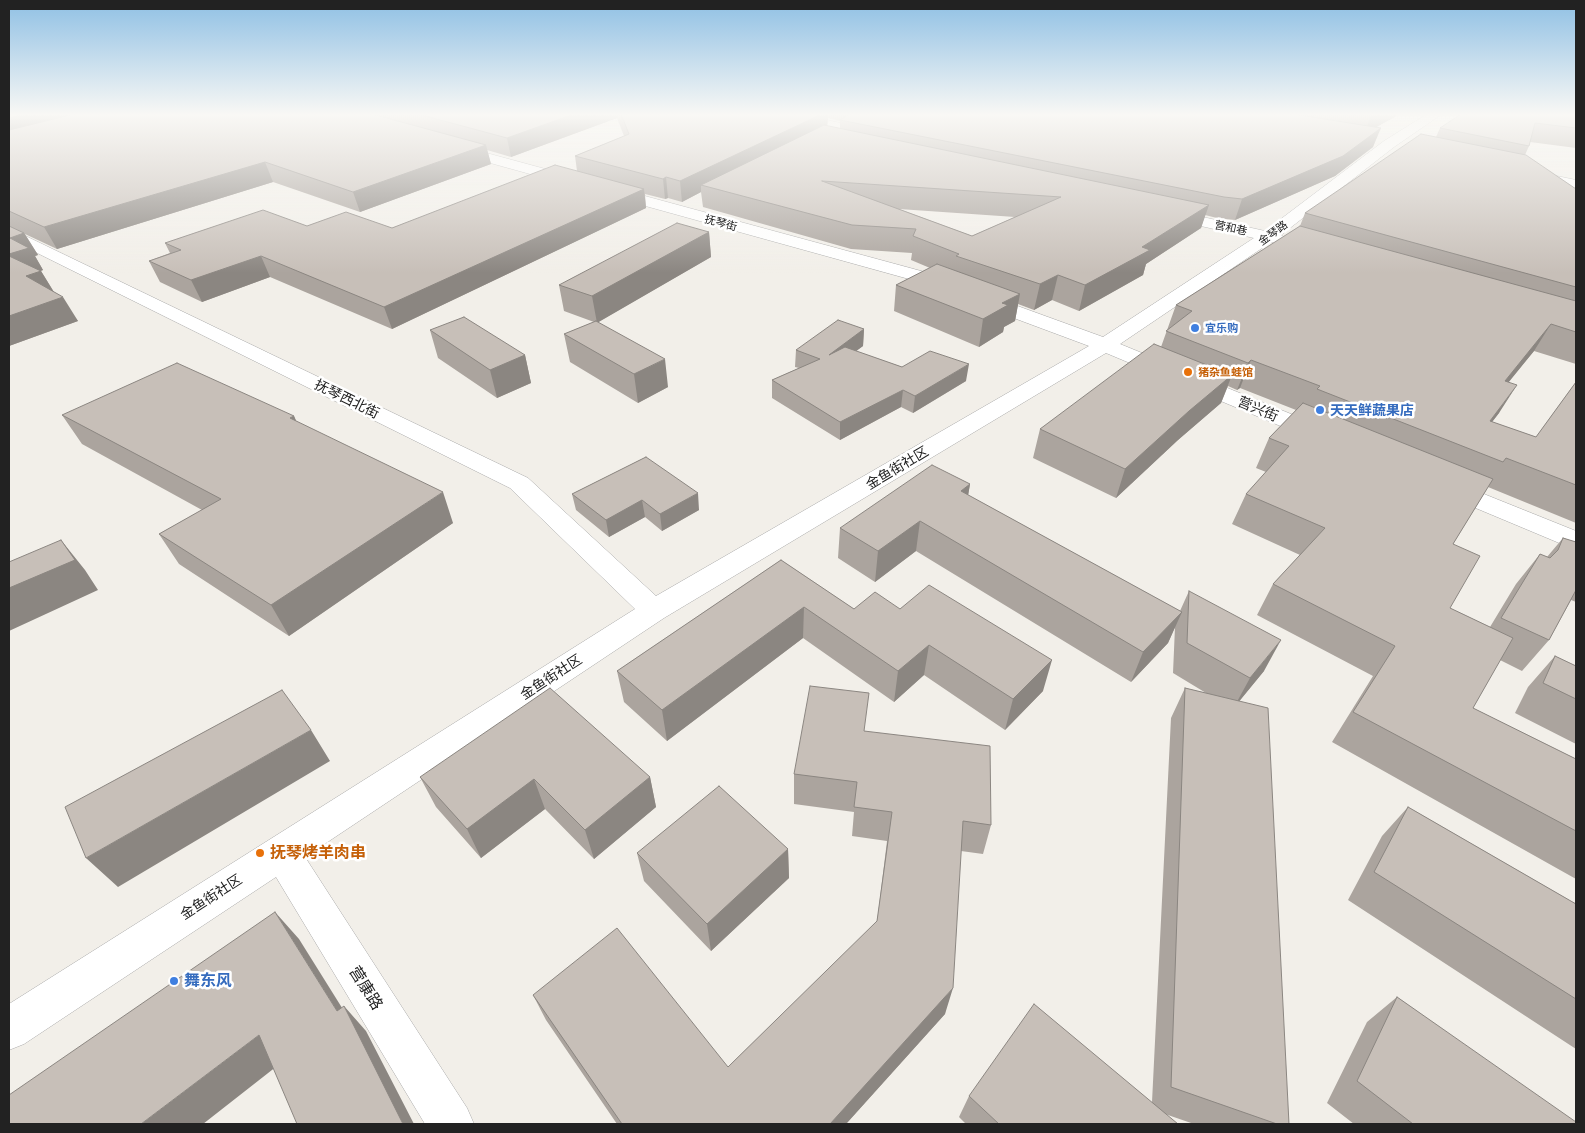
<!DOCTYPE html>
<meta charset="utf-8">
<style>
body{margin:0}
#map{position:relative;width:1585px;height:1133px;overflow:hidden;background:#f2efe9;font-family:Ubuntu,sans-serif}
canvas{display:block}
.frame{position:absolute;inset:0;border:10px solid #222;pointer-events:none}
</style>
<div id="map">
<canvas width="1585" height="1133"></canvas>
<div class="frame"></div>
</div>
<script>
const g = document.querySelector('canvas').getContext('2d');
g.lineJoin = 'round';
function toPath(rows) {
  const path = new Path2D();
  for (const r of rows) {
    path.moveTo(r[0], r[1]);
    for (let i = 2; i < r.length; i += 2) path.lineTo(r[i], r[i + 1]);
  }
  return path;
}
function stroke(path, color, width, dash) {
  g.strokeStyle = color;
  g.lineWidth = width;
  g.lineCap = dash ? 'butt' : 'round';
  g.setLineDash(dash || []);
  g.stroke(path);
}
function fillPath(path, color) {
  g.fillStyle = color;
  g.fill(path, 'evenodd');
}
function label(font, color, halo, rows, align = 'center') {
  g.font = font + ' Ubuntu,"Noto Sans SC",sans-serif';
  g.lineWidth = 5;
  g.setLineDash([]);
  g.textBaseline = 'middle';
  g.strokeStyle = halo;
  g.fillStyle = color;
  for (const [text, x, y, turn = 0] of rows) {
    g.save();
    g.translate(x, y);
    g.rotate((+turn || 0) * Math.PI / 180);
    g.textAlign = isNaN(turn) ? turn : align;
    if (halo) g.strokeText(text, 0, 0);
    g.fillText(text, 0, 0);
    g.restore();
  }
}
const minor = toPath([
 [776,114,801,114,849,125,851,128,845,132,778,117,776,114],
 [1427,114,1442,114,1394,147,1281,235,1287,239,1285,242,1279,244,1271,242,1120,344,1330,430,1334,435,1330,440,1322,442,1314,440,1106,353,664,618,305,857,467,1108,474,1124,425,1124,276,877,24,1044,9,1050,9,1004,635,609,510,488,9,239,9,228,528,478,656,596,1089,346,909,279,447,151,445,148,447,145,457,145,921,271,1103,337,1254,238,1161,217,1159,214,1161,211,1167,209,1265,231,1384,141,1427,114],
 [1528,170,1576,180,1576,188,1523,177,1521,174,1523,171,1528,170],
 [1444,478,1576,531,1576,550,1435,491,1432,486,1435,481,1444,478]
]);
stroke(minor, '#a9a9a9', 1);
fillPath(minor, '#fff');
fillPath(toPath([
 [9,114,1400,114,1376,127,1373,147,1335,176,1235,220,1217,218,1205,215,1201,228,1146,264,1143,275,1079,311,1052,300,1034,310,1018,304,1015,321,1004,327,1003,332,979,347,894,311,896,285,930,268,911,260,912,253,851,249,703,207,701,192,682,202,668,198,665,199,645,194,646,208,392,329,270,277,202,302,160,282,149,261,170,253,165,243,307,226,392,228,577,171,575,156,624,136,617,118,511,157,487,150,491,164,360,212,273,182,57,249,25,234,38,255,35,256,43,270,41,271,54,292,78,321,9,346],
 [828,118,840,121,840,129,827,126],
 [899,209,1015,217,972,236],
 [1576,114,1576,148,1530,142,1529,146,1525,155,1576,189,1576,364,1534,351,1508,382,1499,413,1492,422,1536,437,1576,382,1576,523,1488,487,1453,544,1450,608,1490,627,1516,584,1540,554,1547,557,1563,538,1576,542,1576,602,1571,600,1549,640,1522,671,1500,660,1473,708,1576,759,1576,879,1332,742,1373,676,1257,615,1273,584,1300,555,1232,524,1246,494,1266,472,1256,468,1269,438,1296,410,1240,388,1237,390,1228,386,1221,403,1178,440,1116,498,1033,458,1040,429,1161,347,1176,305,1300,226,1305,213,1436,137,1440,128],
 [709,232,711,257,598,322,668,387,638,403,570,362,564,334,594,322,564,311,559,285],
 [864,329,863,346,856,351,902,367,966,381,913,413,901,407,840,440,772,398,772,380,799,368,795,367,796,350],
 [430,330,525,355,531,383,497,398,438,358],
 [62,415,294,416,296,421,453,523,289,636,179,564,159,534,202,510,82,444],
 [646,457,699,510,662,531,645,517,609,537,576,510,572,494],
 [970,484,968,495,1180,611,1189,591,1264,671,1239,701,1289,1124,1194,1124,1165,1114,1178,1124,966,1124,959,1117,969,1096,1152,1102,1171,718,1185,688,1206,693,1173,673,1175,627,1168,643,1131,682,916,551,875,582,838,558,840,528],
 [781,560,854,609,900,609,1043,691,1005,730,924,675,894,702,803,638,667,741,624,702,617,671],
 [1555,656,1576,666,1576,744,1515,713,1528,687],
 [865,731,991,825,983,854,961,851,945,1014,846,1124,617,1124,546,1020,533,995,728,1067,877,922,887,841,852,836,854,812,794,804,794,774],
 [420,777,650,777,656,807,594,859,545,809,481,858,436,807],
 [1408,807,1576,904,1576,1049,1348,900,1382,836],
 [788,849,789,878,711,951,644,881,637,853],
 [1397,997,1576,1124,1354,1124,1327,1103,1367,1022]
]), '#aba49e');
fillPath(toPath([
 [26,114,109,114,9,140,9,118],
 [574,114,617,114,617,118,511,157,507,138],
 [822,114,828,114,827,130,701,185,701,192,682,202,680,181],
 [843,114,858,114,843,120],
 [1374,114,1400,114,1364,134,1371,116],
 [1381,128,1373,147,1335,176,1235,220,1242,199],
 [486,145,491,164,360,212,353,192],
 [265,162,273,182,57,249,44,227],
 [666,177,668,198,665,199,663,179],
 [644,189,646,208,392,329,384,307],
 [1209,205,1201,228,1146,264,1143,275,1079,311,1085,285,1142,247],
 [709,232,711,257,597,323,592,296],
 [24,233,38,255,35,256,43,270,21,277,9,258,10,238],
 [261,256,270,277,202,302,191,280],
 [41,271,55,294,26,276],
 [1058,275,1052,300,1034,310,1040,284],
 [1020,294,1015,321,1004,327,1003,332,979,347,983,319,1002,303],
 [63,297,78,321,9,346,9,316],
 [1551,324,1534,351,1487,409,1505,381],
 [864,329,863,346,828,372,829,355],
 [525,355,531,383,497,398,490,370],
 [665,359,668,387,638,403,634,374],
 [1251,360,1240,388,1237,390,1248,363],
 [969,364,966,381,913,413,915,396],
 [1232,375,1221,403,1178,440,1116,498,1125,469,1189,411],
 [1517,385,1499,413,1471,449,1490,421],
 [903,390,901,407,840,440,840,422],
 [294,416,307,445,290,418],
 [970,484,965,514,961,491],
 [443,492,453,523,289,636,271,605],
 [698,493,699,510,662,531,660,514],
 [642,500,645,517,609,537,606,520],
 [920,521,916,551,875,582,878,551],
 [61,540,85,570,98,590,9,631,9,588],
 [804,607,803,638,667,741,662,710],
 [1182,612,1168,643,1131,682,1143,652],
 [1281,640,1264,671,1233,709,1250,678],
 [929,645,924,675,894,702,898,671],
 [1052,660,1043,691,1005,730,1013,699],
 [311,730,330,761,118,887,86,858],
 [650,777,656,807,594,859,585,830],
 [534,779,545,809,481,858,467,829],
 [788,849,789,878,711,951,707,924],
 [275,912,299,939,354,1027,344,1006,366,1031,414,1124,403,1124,337,1011],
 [953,988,945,1014,846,1124,830,1124],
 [259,1035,286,1059,203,1124,141,1124]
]), '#8b8681');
const building = toPath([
 [9,114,26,114,9,118,9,114],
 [74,114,372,114,486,145,353,192,265,162,44,227,9,211,9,130,74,114],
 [418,114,574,114,507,138,418,114],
 [621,114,822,114,680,181,666,177,663,179,575,156,629,134,621,114],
 [850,114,1293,114,1381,128,1343,156,1242,199,1224,197,840,120,850,114],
 [1461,114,1576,114,1576,128,1535,123,1529,146,1440,128,1461,114],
 [824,125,1209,205,1142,247,1150,250,1085,285,1058,275,1040,284,956,256,959,254,913,236,916,229,852,225,701,185,824,125],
 [822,181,1061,197,972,236,822,181],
 [1421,134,1526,155,1576,189,1576,287,1305,213,1421,134],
 [555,165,644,189,384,307,261,256,191,280,149,261,181,250,165,243,263,210,307,226,346,212,392,228,555,165],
 [677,223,709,232,592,296,559,285,677,223],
 [9,226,24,233,10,238,29,248,9,254,9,226],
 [1300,226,1576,301,1576,332,1551,324,1505,381,1517,385,1490,421,1536,437,1576,382,1576,485,1506,458,1503,462,1317,389,1320,386,1251,360,1248,363,1166,331,1192,311,1176,305,1300,226],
 [9,256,41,271,26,276,63,297,9,316,9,256],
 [937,264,1020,294,1002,303,1008,305,983,319,896,285,937,264],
 [464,317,525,355,490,370,430,330,464,317],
 [838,320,864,329,829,355,845,347,902,367,930,351,969,364,915,396,903,390,840,422,772,380,820,359,796,350,838,320],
 [596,321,665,359,634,374,564,334,596,321],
 [1154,344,1232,375,1189,411,1125,469,1040,429,1154,344],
 [177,363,294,416,290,418,443,492,271,605,159,534,221,499,62,415,177,363],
 [1303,403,1493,479,1453,544,1480,556,1450,608,1513,638,1473,708,1576,759,1576,831,1353,712,1395,646,1273,584,1325,528,1246,494,1289,446,1269,438,1303,403],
 [646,457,698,493,660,514,642,500,606,520,572,494,646,457],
 [932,465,970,484,961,491,1182,612,1143,652,920,521,878,551,840,528,932,465],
 [1563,538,1576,542,1576,590,1549,640,1501,618,1540,554,1550,558,1558,550,1563,538],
 [61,540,75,560,9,588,9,562,61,540],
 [781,560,854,609,875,592,900,609,929,585,1052,660,1013,699,929,645,898,671,804,607,662,710,617,671,781,560],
 [1189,591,1281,640,1250,678,1187,643,1189,591],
 [1555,656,1576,666,1576,699,1543,683,1555,656],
 [810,686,869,693,864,731,990,746,991,825,963,821,953,988,830,1124,622,1124,533,995,617,928,728,1067,877,921,892,812,854,807,857,782,794,774,810,686],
 [550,688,650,777,585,830,534,779,467,829,420,777,550,688],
 [1185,688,1268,708,1289,1124,1277,1124,1171,1087,1185,688],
 [282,690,311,730,86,858,65,807,282,690],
 [719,786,788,849,707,924,637,853,719,786],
 [1408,807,1576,904,1576,999,1374,872,1408,807],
 [275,912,337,1011,344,1006,403,1124,297,1124,259,1035,141,1124,9,1124,9,1095,275,912],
 [1397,997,1576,1122,1576,1124,1413,1124,1357,1081,1397,997],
 [1034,1004,1178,1124,999,1124,969,1096,1034,1004]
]);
fillPath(building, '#c7bfb8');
stroke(building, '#8b8681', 1);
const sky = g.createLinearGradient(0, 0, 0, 273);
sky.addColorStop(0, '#8fc0e4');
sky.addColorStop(0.42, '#f9f8f5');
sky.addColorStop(1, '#f9f8f500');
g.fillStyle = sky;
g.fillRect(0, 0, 1585, 273);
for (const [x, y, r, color] of [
 [1195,328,5,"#3f7fe0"],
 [1188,372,5,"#e8710a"],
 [1320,410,5,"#3f7fe0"],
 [260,853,5,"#e8710a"],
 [174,981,5,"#3f7fe0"]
]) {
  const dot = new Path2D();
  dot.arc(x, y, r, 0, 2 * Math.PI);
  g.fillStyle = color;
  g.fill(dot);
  stroke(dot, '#fff', 2);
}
label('11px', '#222', '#fff', [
 ["抚琴街",721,223,15],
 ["营和巷",1231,228,12],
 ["金琴路",1273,233,-36]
]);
label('bold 11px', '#366cbe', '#fff', [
 ["宜乐购",1205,328]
], 'left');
label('bold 11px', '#c56008', '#fff', [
 ["猪杂鱼蛙馆",1198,372]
], 'left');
label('14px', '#222', '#fff', [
 ["抚琴西北街",347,399,26],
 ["营兴街",1258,409,23],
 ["金鱼街社区",897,468,-31],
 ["金鱼街社区",551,677,-33],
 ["金鱼街社区",211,897,-33]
]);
label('bold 14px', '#366cbe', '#fff', [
 ["天天鲜蔬果店",1330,410]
], 'left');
label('bold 16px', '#c56008', '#fff', [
 ["抚琴烤羊肉串",270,853]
], 'left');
label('bold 16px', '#366cbe', '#fff', [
 ["舞东风",184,981]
], 'left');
label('16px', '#222', '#fff', [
 ["营康路",366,988,58]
]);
</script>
